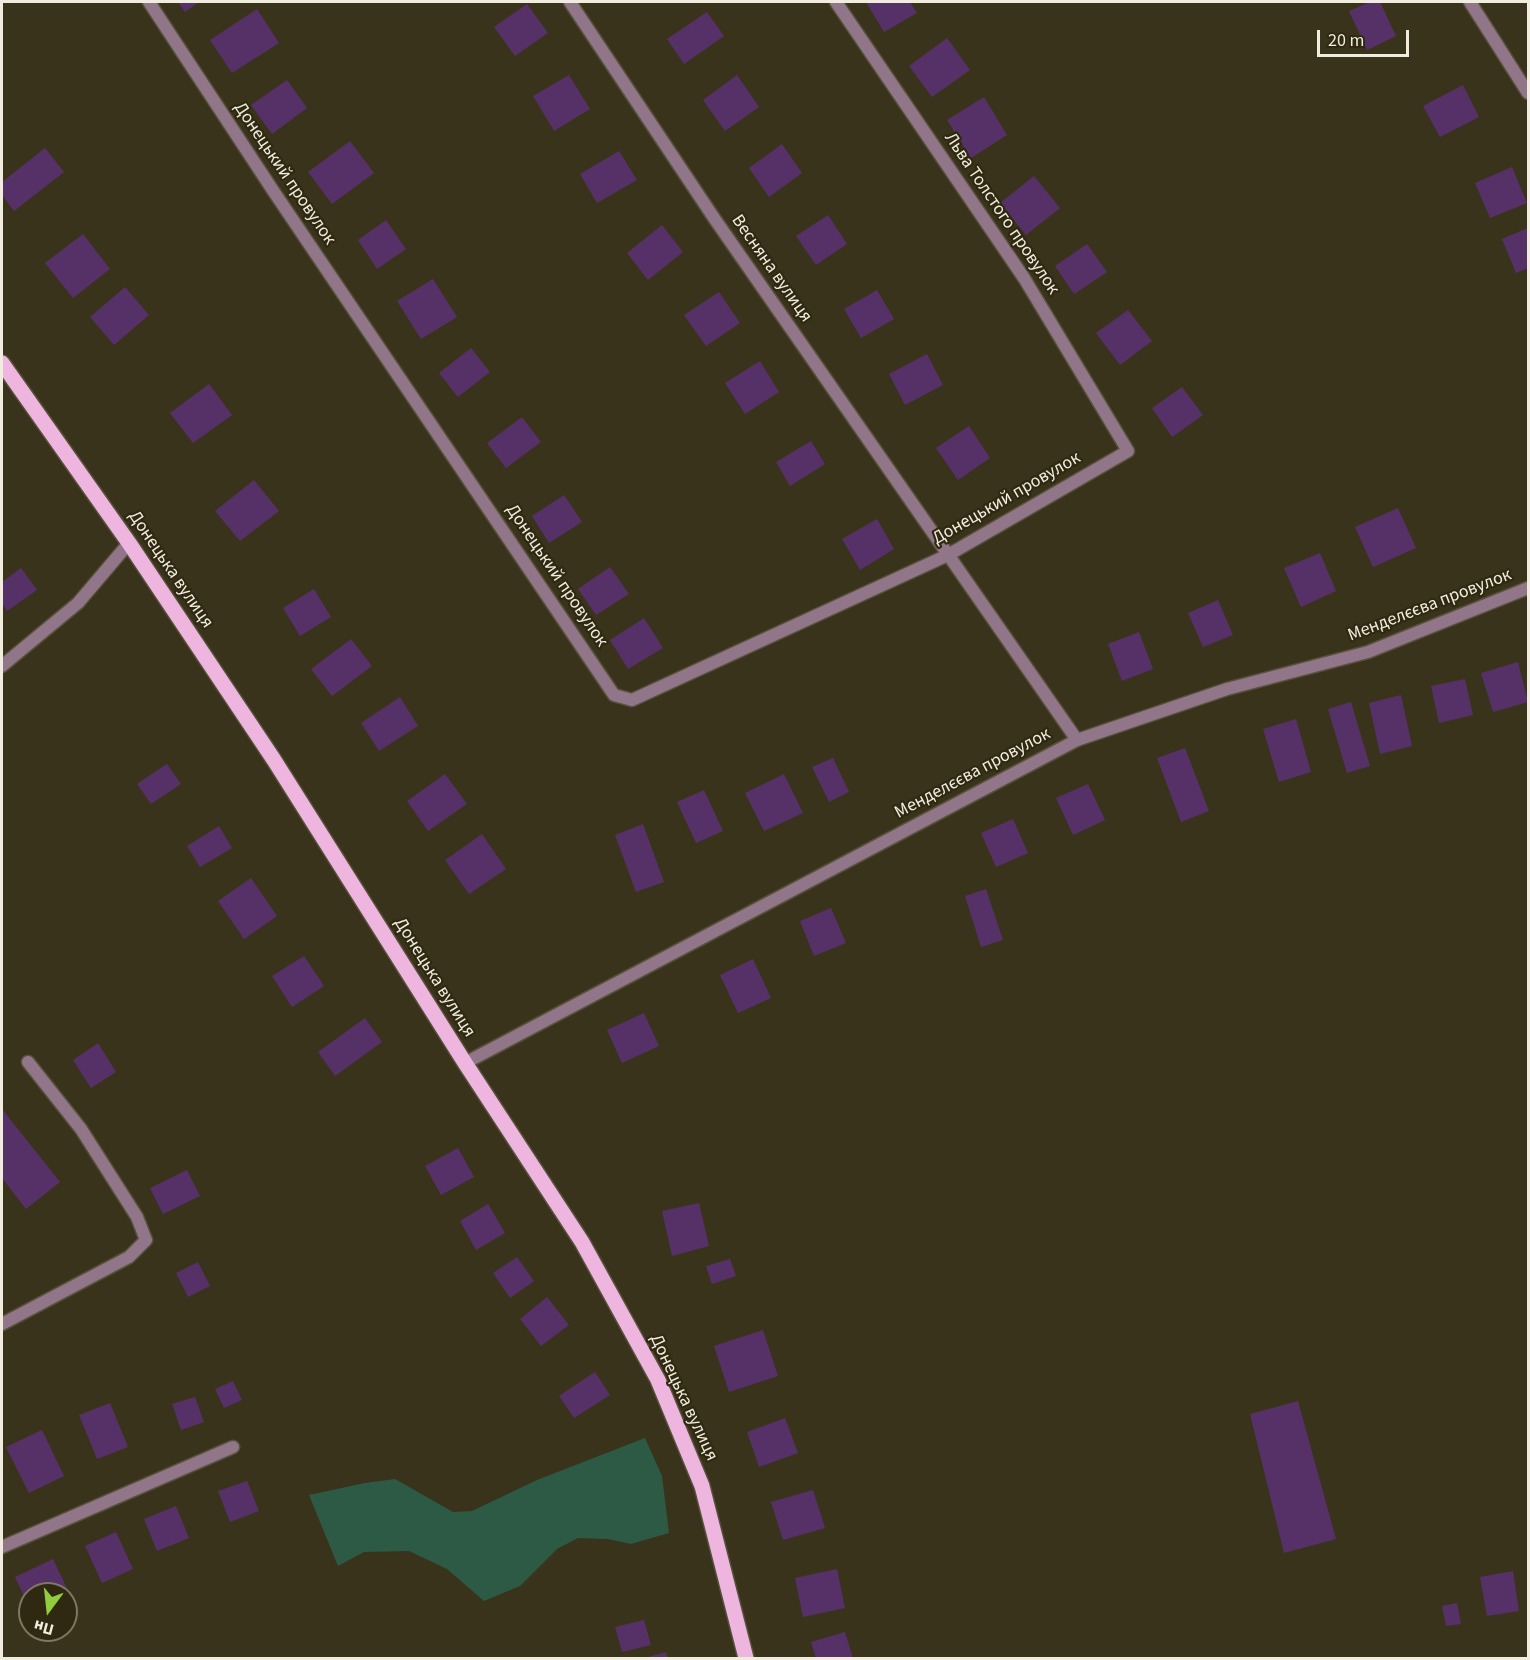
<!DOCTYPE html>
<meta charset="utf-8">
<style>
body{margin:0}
#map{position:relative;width:1530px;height:1660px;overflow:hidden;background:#3a331c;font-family:"Source Sans 3",sans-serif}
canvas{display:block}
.frame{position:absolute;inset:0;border:3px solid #f0ecde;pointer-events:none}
.north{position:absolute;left:18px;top:1582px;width:60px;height:60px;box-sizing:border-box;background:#302912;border:2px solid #7d7764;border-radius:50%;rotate:195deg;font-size:16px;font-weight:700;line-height:24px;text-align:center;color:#f0ecde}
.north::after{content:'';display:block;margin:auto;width:21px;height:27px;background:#91cd3f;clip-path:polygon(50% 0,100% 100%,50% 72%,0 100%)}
.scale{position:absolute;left:1317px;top:30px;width:92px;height:27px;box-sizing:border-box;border:3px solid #f0ecde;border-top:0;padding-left:8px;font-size:18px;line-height:21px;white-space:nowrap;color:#f0ecde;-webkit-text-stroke:4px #302912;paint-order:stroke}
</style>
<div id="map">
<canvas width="1530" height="1660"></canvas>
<div class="frame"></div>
<div class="north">Пн</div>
<div class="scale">20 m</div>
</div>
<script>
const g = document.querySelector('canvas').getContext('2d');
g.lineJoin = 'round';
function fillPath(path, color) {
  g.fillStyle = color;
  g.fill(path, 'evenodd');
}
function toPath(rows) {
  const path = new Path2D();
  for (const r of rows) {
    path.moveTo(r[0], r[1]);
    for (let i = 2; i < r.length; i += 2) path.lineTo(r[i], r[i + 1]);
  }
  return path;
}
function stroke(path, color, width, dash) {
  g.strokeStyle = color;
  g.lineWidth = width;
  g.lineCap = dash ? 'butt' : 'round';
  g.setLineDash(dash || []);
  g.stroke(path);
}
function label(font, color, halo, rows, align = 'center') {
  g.font = font + ' "Source Sans 3",sans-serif';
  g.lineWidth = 4.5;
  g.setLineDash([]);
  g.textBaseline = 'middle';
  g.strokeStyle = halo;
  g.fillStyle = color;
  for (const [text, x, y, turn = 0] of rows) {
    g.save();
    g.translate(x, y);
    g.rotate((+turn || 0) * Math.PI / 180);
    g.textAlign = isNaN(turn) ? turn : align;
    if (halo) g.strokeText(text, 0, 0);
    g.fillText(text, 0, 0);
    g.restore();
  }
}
fillPath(toPath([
 [645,1438,662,1476,669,1533,631,1544,608,1539,578,1538,557,1549,520,1586,484,1601,447,1569,409,1551,364,1552,338,1566,309,1495,365,1483,395,1479,453,1512,472,1511,537,1480]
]), '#2d5a44');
fillPath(toPath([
 [178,2,199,2,185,12],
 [866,2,910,2,917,13,884,32],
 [1370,2,1380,2,1396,36,1367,50,1349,11],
 [527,4,548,33,515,56,494,27],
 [257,9,279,43,232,73,210,40],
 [707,12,724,36,684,64,667,39],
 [947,38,970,70,932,97,909,66],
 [569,75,590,109,554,131,533,96],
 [737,75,759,107,725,131,703,100],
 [287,80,307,108,272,134,251,105],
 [1463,85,1479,117,1440,137,1423,106],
 [984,97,1007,135,971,158,947,120],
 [350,141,374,173,332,204,308,172],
 [782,144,802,173,769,197,749,168],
 [45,148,64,172,14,211,2,195,2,182],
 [619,151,637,180,597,203,580,174],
 [1512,167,1527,203,1490,218,1475,183],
 [1034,176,1060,208,1026,235,1000,203],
 [828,215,847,244,816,265,796,236],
 [386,220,406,249,377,269,358,240],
 [662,225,683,252,648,280,627,253],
 [1528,228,1528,268,1516,273,1502,239],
 [83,234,110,269,73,298,45,263],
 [1087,244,1107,272,1074,294,1055,266],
 [433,279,457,317,421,339,397,301],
 [125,287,149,315,114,345,90,317],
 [877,290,894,319,861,338,844,309],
 [719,292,740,323,706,346,684,315],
 [1128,310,1152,341,1120,365,1096,333],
 [471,348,490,372,458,397,439,373],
 [927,354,943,385,905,405,889,374],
 [760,361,779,392,745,414,725,383],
 [209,384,232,415,193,443,170,413],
 [1182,387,1203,415,1172,437,1152,408],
 [522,417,541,442,506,468,487,443],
 [969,426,990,458,958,480,936,448],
 [811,441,825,464,790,486,776,462],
 [254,480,279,511,240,541,215,511],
 [564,495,582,522,549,543,532,516],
 [1398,508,1416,548,1373,567,1355,527],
 [877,519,894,549,860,570,842,539],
 [1320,553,1336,591,1301,607,1284,568],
 [610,567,629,594,596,615,578,589],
 [21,568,37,590,7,611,2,603,2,582],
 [314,589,331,617,300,636,283,608],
 [1218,600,1233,635,1203,647,1188,613],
 [644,618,663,648,628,669,610,640],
 [1139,632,1153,669,1122,681,1108,644],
 [351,639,372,666,332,696,311,669],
 [1518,662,1528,702,1493,712,1481,673],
 [1465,679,1473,715,1439,723,1431,686],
 [1401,695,1412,746,1380,754,1369,703],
 [400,697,418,726,379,751,361,723],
 [1351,702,1370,766,1347,773,1328,709],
 [1296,719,1311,772,1279,782,1263,729],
 [1185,748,1209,811,1181,822,1157,758],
 [833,758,849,792,829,802,812,767],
 [167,764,181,784,151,804,137,784],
 [445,774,467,804,428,831,407,801],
 [784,774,803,813,764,831,745,793],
 [1088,784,1105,820,1073,835,1056,798],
 [704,790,723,831,696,843,677,802],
 [1013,819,1028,853,996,867,981,833],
 [643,824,664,882,636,892,615,835],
 [219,826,232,848,200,867,187,846],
 [482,834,506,869,469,894,445,860],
 [251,878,277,916,244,939,218,901],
 [986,889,1003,940,981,947,965,896],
 [831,908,846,943,814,956,800,921],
 [304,956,324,986,292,1007,272,976],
 [753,959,771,998,738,1013,720,975],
 [644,1013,659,1046,622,1063,607,1030],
 [365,1018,382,1042,335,1076,318,1052],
 [98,1043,116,1072,91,1088,73,1060],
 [2,1109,60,1182,26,1209,2,1178],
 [458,1148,474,1177,441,1195,425,1166],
 [187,1170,200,1196,163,1214,150,1188],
 [699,1203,709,1246,672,1256,662,1211],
 [488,1204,505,1233,476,1250,460,1221],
 [517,1257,534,1281,510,1298,493,1273],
 [730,1259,736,1276,712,1284,706,1266],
 [198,1262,210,1286,188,1297,176,1273],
 [547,1297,569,1325,541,1346,520,1319],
 [763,1330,778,1376,729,1392,714,1346],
 [595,1372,610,1395,574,1418,559,1396],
 [233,1381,242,1400,224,1408,215,1389],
 [195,1397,204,1422,181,1430,172,1404],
 [1298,1401,1336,1539,1284,1553,1250,1414],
 [110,1403,128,1447,97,1459,79,1415],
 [785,1418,798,1453,759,1467,747,1432],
 [42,1430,64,1476,29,1493,6,1447],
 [247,1481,259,1511,230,1522,218,1491],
 [813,1490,825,1528,783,1540,771,1502],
 [176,1506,189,1538,157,1551,144,1519],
 [116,1532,133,1569,102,1583,85,1546],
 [53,1559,73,1601,66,1604,66,1594,30,1594,30,1609,15,1577],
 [837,1569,845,1608,803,1617,795,1578],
 [1513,1571,1519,1611,1487,1616,1480,1577],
 [1457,1603,1461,1624,1446,1626,1442,1606],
 [644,1620,651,1645,622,1652,615,1627],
 [845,1632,853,1658,816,1658,811,1642],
 [666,1652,668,1658,644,1658]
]), '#563167');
const service = toPath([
 [2,666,78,603,129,543]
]);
const minor = toPath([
 [149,2,274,192,614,695,632,700,948,555,1128,451,1024,278,836,2],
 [570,2,714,218,1077,740],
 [1470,2,1528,93],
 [465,1063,1077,740,1227,689,1368,652,1528,588],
 [2,1324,129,1257,146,1240,137,1217,81,1129,28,1062],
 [2,1547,233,1447]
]);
const primary = toPath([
 [2,363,129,543,274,760,465,1063,582,1242,658,1380,702,1486,746,1658]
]);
stroke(service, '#57513b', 15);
stroke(minor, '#57513b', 15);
stroke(primary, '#57513b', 18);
stroke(service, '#917589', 12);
stroke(minor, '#917589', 12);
stroke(primary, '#eeb6df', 15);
label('18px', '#f0ecde', '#302912', [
 ["Донецький провулок",284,174,56],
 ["Льва Толстого провулок",1001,214,56],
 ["Весняна вулиця",771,269,55],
 ["Донецький провулок",1007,499,-30],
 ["Донецька вулиця",170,570,56],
 ["Донецький провулок",556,576,56],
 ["Менделєєва провулок",1430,606,-21],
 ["Менделєєва провулок",973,774,-28],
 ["Донецька вулиця",434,978,58],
 ["Донецька вулиця",683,1398,65]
]);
</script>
